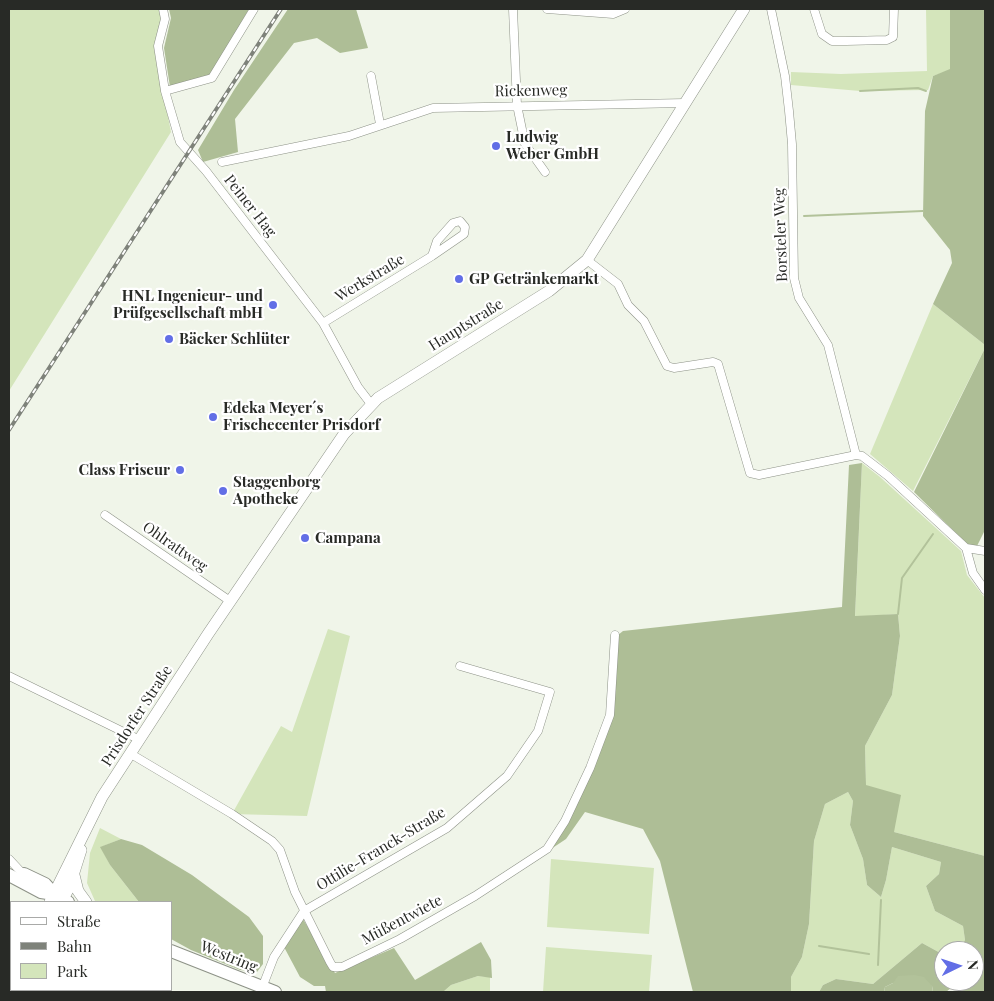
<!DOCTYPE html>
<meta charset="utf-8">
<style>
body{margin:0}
#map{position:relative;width:994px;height:1001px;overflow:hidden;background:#f0f5e9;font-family:"Playfair Display",serif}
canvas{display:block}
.frame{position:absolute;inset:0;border:10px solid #282a26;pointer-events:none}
.legend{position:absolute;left:10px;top:901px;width:162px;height:90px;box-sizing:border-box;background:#fff;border:1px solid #a9aaa8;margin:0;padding:6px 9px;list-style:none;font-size:15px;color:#282a26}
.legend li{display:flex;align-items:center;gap:10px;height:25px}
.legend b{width:25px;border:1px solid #a9aaa8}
.north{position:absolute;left:934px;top:941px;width:50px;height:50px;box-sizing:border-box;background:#fff;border:1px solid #a9aaa8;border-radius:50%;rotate:86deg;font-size:14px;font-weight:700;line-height:20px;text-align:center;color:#282a26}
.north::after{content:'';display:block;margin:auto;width:18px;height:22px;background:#626ee6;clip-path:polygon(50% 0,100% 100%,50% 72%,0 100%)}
</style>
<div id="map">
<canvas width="994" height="1001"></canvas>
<div class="frame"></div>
<ul class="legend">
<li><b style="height:6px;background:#fff"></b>Straße</li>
<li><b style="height:6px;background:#7e827a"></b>Bahn</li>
<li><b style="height:14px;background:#d4e5bb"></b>Park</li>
</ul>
<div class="north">N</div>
</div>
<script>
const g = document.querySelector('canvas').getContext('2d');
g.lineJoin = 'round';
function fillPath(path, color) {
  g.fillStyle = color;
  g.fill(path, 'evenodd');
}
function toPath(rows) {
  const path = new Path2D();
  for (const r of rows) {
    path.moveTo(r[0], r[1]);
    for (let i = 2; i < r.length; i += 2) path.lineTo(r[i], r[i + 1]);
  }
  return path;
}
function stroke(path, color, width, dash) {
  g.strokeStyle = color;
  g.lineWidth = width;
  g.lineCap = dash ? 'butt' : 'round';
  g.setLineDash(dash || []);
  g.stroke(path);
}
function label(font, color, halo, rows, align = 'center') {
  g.font = font + ' "Playfair Display",serif';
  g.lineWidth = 4.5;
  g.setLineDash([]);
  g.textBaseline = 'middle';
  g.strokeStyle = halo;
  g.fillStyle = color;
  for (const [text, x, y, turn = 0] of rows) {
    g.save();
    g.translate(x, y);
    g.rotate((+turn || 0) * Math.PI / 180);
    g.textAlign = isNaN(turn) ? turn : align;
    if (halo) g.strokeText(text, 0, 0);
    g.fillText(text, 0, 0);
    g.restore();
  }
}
fillPath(toPath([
 [9,9,160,9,161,19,154,46,171,132,9,391],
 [926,9,950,9,950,70,933,76,928,90,860,91,791,85,791,72,841,74,927,71],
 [933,304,985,345,985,348,913,491,870,454],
 [862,463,880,477,961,551,967,575,985,598,985,856,894,832,866,785,865,746,892,695,900,636,898,614,855,617],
 [328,629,350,636,307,816,232,814,281,726,292,732],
 [848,792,853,801,850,825,863,859,867,885,881,897,886,880,892,847,941,862,939,874,926,886,935,911,963,926,965,940,959,951,944,951,944,955,922,943,873,984,836,979,823,985,819,992,791,992,791,977,802,957,809,924,814,841,825,804],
 [100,828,121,839,101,847,110,865,139,902,95,901,87,883,90,853],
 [551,859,654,868,649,934,547,927],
 [546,947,652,955,649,992,543,992],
 [478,976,490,977,490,992,443,992,451,985]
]), '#d4e5bb');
fillPath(toPath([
 [169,9,249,9,211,75,170,87,164,48,171,18],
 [288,9,356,9,368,48,340,53,317,38,294,43,235,119,238,152,203,162,198,150,234,90],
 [950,9,985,9,985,345,933,304,952,263,950,250,923,216,925,111,933,76,950,69],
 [985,348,985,530,977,546,968,545,914,492],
 [862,463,855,616,898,614,900,636,892,695,865,746,866,785,901,795,894,832,985,856,985,992,966,992,951,988,946,992,933,992,932,986,893,983,885,987,884,992,819,992,823,985,836,979,873,984,922,943,944,955,944,981,974,981,974,951,959,951,965,940,963,926,935,911,926,886,939,874,941,862,892,847,886,880,881,897,867,885,863,859,850,825,853,801,848,792,825,804,814,841,809,924,802,957,791,977,791,992,693,992,660,861,643,829,585,812,566,839,548,851,612,715,618,635,623,631,842,607,849,465],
 [121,839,142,845,192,875,249,917,263,936,263,964,257,972,240,970,191,950,171,939,171,902,139,902,110,865,100,847],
 [303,919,335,973,394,948,415,980,481,942,491,960,492,978,478,976,451,985,443,992,326,992,325,986,314,986,300,977,284,947]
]), '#aebe96');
fillPath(toPath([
 [914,975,924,977,932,986,933,992,884,992,885,987,893,983,898,976]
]), '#b2c29a');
stroke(toPath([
 [860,91,918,88,926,91],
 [804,216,923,211],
 [898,614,902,578,933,534],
 [819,946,869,954],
 [878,965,881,900]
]), '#b2c29a', 2);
const street = toPath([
 [163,9,165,19,158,46,165,91,180,142,206,171,323,323,358,387,371,404],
 [513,9,517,105,525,144,545,172],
 [547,9,613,14,625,9],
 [771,9,785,76,789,111,792,144,794,278,799,298,828,345,856,455,862,456,888,476,966,548],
 [814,9,822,34,832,41,846,41,887,40,893,37,894,9],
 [371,76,380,124],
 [165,91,212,78,254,9],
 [222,162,349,136,433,108,685,103],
 [587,260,618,284,628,305,644,321,667,366,674,368,713,362,718,364,750,473,759,475,856,455],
 [323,323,432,256,464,234,465,227,460,221,453,223,437,241,432,256],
 [105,515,230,601],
 [985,551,966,548,973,573,985,590],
 [9,676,140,740],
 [131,754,232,814,272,841,280,850,295,892,330,962,333,967,342,967,400,939,475,896,547,849,565,821,590,768,610,715,615,635],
 [9,859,22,873],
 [262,988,274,957,304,911,447,828,507,776,538,731,550,692,460,666]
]);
const secondary = toPath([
 [74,875,78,891,86,902],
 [50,902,102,797,208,634,344,434,378,398,549,291,587,260,744,9],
 [61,902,69,888,81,850],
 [16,992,17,990]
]);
const primary = toPath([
 [24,874,45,884,54,894],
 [9,875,41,892,54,894,68,902],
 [171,951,275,992]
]);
stroke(street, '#8d9287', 9);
stroke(secondary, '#8d9287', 12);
stroke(primary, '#8d9287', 14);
stroke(street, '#fff', 8);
stroke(secondary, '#fff', 11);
stroke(primary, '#fff', 12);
const rail = toPath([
 [9,430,281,9]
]);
stroke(rail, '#7e827a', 4);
stroke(rail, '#fff', 2, [5.5]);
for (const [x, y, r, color] of [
 [496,146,5,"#626ee6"],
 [459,279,5,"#626ee6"],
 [273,305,5,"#626ee6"],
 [169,339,5,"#626ee6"],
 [213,417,5,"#626ee6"],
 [180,470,5,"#626ee6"],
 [223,491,5,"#626ee6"],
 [305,538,5,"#626ee6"]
]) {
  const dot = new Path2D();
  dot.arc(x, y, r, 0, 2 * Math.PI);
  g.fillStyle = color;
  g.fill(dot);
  stroke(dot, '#fff', 2);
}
label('15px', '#282a26', '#fff', [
 ["Rickenweg",531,91,-1],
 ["Peiner Hag",250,206,52],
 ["Borsteler Weg",781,235,-92],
 ["Werkstraße",370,278,-31],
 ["Hauptstraße",466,325,-32],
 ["Ohlrattweg",175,547,35],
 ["Prisdorfer Straße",137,716,-57],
 ["Ottilie-Franck-Straße",381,849,-31],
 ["Müßentwiete",402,920,-28],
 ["Westring",229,957,22]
]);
label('bold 15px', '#282a26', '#fff', [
 ["Ludwig",506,137],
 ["Weber GmbH",506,154],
 ["GP Getränkemarkt",469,279],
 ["HNL Ingenieur- und",263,296,"right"],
 ["Prüfgesellschaft mbH",263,313,"right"],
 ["Bäcker Schlüter",179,339],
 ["Edeka Meyer´s",223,408],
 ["Frischecenter Prisdorf",223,425],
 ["Class Friseur",170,470,"right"],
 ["Staggenborg",233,482],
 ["Apotheke",233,499],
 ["Campana",315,538]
], 'left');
</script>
